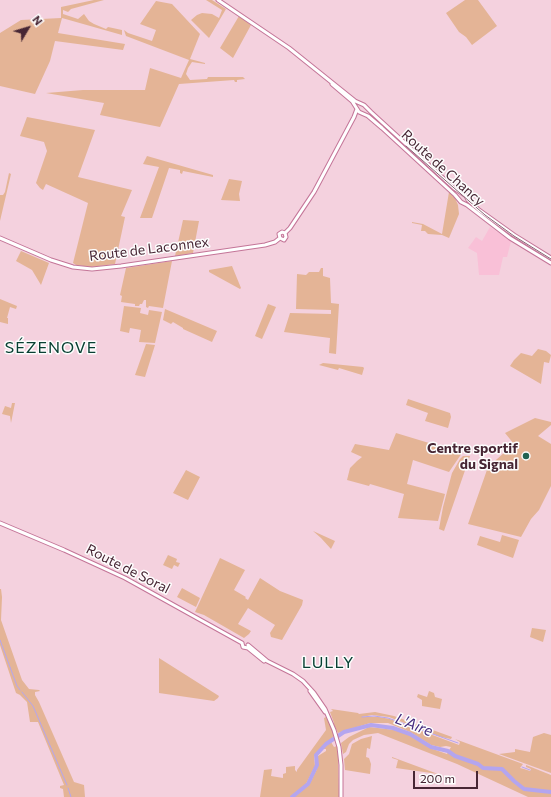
<!DOCTYPE html>
<meta charset="utf-8">
<style>
body{margin:0}
#map{position:relative;width:551px;height:797px;overflow:hidden;background:#f4d1de;font-family:Commissioner,sans-serif}
canvas{display:block}
.north{position:absolute;left:8px;top:8px;width:40px;height:40px;-webkit-text-stroke:3px #fdfdfd;paint-order:stroke;rotate:52deg;font-size:11px;font-weight:700;line-height:16px;text-align:center;color:#472634}
.north::after{content:'';display:block;margin:auto;width:14px;height:18px;background:#472634;clip-path:polygon(50% 0,100% 100%,50% 72%,0 100%)}
.scale{position:absolute;left:413px;top:771px;width:65px;height:18px;box-sizing:border-box;border:2px solid #472634;border-top:0;padding-left:5px;font-size:12px;line-height:14px;white-space:nowrap;color:#472634;-webkit-text-stroke:3px #fdfdfd;paint-order:stroke}
</style>
<div id="map">
<canvas width="551" height="797"></canvas>
<div class="north">N</div>
<div class="scale">200 m</div>
</div>
<script>
const g = document.querySelector('canvas').getContext('2d');
g.lineJoin = 'round';
function fillPath(path, color) {
  g.fillStyle = color;
  g.fill(path, 'evenodd');
}
function toPath(rows) {
  const path = new Path2D();
  for (const r of rows) {
    path.moveTo(r[0], r[1]);
    for (let i = 2; i < r.length; i += 2) path.lineTo(r[i], r[i + 1]);
  }
  return path;
}
function stroke(path, color, width, dash) {
  g.strokeStyle = color;
  g.lineWidth = width;
  g.lineCap = dash ? 'butt' : 'round';
  g.setLineDash(dash || []);
  g.stroke(path);
}
function label(font, color, halo, rows, align = 'center') {
  g.font = font + ' Commissioner,sans-serif';
  g.lineWidth = 3;
  g.setLineDash([]);
  g.textBaseline = 'middle';
  g.strokeStyle = halo;
  g.fillStyle = color;
  for (const [text, x, y, turn = 0] of rows) {
    g.save();
    g.translate(x, y);
    g.rotate((+turn || 0) * Math.PI / 180);
    g.textAlign = isNaN(turn) ? turn : align;
    if (halo) g.strokeText(text, 0, 0);
    g.fillText(text, 0, 0);
    g.restore();
  }
}
fillPath(toPath([
 [490,227,511,241,507,257,503,257,499,275,479,275,477,253,468,248,476,237,482,241]
]), '#f9c0d7');
fillPath(toPath([
 [94,0,104,0,71,9,68,12,63,10,63,14,78,19,84,14,89,21,94,24,106,29,108,27,122,30,122,35,62,18,58,33,125,44,123,50,55,41,50,61,35,94,0,86,0,33,21,20,61,18,61,7],
 [206,0,212,0,226,9,209,38,191,20,197,15,202,13,212,14,219,18,222,10],
 [465,0,478,0,497,26,472,45,466,37,459,32,446,13],
 [156,1,172,4,200,34,190,59,205,63,205,64,192,62,188,68,186,74,190,80,207,79,208,77,243,77,245,79,237,80,237,82,235,82,234,80,179,84,160,127,100,115,104,103,46,93,83,90,145,90,150,68,181,78,189,60,126,36,124,30,128,33,152,41,156,30,140,24],
 [239,16,251,25,233,58,220,48],
 [27,117,95,130,78,177,132,190,121,216,125,217,115,264,91,267,76,265,73,263,88,203,46,184,43,190,40,188,36,183,47,151,44,142,20,136],
 [147,156,213,175,213,177,183,171,182,174,180,173,180,170,169,168,152,218,140,218,159,167,143,164],
 [9,173,11,174,0,221,0,195,3,195,5,192],
 [229,179,242,181,239,194,240,201,221,200],
 [449,192,455,198,458,205,459,214,449,238,442,235,428,234,425,231,421,231,422,225,412,223,412,222,423,224,442,234],
 [468,201,538,252,537,254,523,246,466,203],
 [183,220,199,221,193,253,175,256],
 [21,251,49,263,41,285,32,270,16,261],
 [172,261,163,308,149,306,148,308,146,307,146,300,144,300,142,304,140,304,139,306,135,306,135,304,121,302,122,296,120,295,126,268],
 [232,266,241,288,240,289,209,272,209,270],
 [321,268,323,268,323,276,330,278,331,303,339,304,336,354,329,353,330,338,284,332,290,313,331,314,331,310,296,309,297,274,306,275,309,272,319,272],
 [0,299,17,306,16,309,10,307,7,318,8,318,8,324,0,322],
 [268,304,276,307,262,339,255,336],
 [124,306,141,308,140,313,148,315,149,310,162,312,155,343,139,342,141,330,130,328,129,333,120,331],
 [165,309,217,331,212,342,183,329,183,328,173,322,171,324,163,320],
 [146,344,155,345,145,377,135,375],
 [538,349,546,351,551,355,549,363,544,362,541,384,510,366,514,360,521,353,532,356],
 [323,363,363,367,364,368,362,375,339,368,338,370,319,365],
 [408,399,450,413,451,417,448,428,425,421,428,413,406,405],
 [12,403,15,403,11,423,10,416,2,414,5,406,11,408],
 [535,418,551,422,551,425,538,436,551,444,551,486,539,510,531,519,521,537,468,524,488,467,514,444,505,433],
 [396,433,462,453,449,472,413,460,407,484,445,494,438,521,398,518,404,494,370,484,369,486,347,480,350,468,357,461,362,457,351,452,355,444,389,450],
 [463,456,470,456,444,531,439,529,443,507,452,473,460,459],
 [186,470,200,477,188,500,173,493],
 [313,531,335,541,331,549,321,538],
 [502,535,519,540,513,558,477,545,480,536,500,542],
 [168,555,177,559,176,562,180,563,178,567,174,565,172,569,163,565],
 [220,558,245,570,234,590,246,597,245,598,248,600,260,578,280,591,303,600,302,605,282,640,271,637,270,633,275,625,248,608,238,624,251,631,249,634,244,638,204,615,195,612],
 [182,588,200,598,196,607,177,597],
 [0,589,1,589,2,597,1,620,22,680,29,689,39,690,40,691,35,692,35,695,39,702,74,782,84,785,85,797,64,797,63,789,60,788,60,786,64,785,38,722,30,722,27,702,20,695,16,693,0,645],
 [532,628,546,630,543,642,530,637],
 [159,658,219,696,218,698,214,701,159,693],
 [429,691,434,693,435,697,442,699,440,709,422,706,422,700,417,697,418,694,427,697],
 [331,709,358,713,359,714,375,712,394,716,452,737,451,739,441,737,389,717,372,715,362,717,379,717,390,719,459,745,460,742,455,739,523,764,520,768,524,769,530,771,531,769,526,767,526,765,551,775,551,797,528,797,457,764,378,733,364,735,353,740,349,744,346,752,343,754,341,743,349,737,369,727,395,730,412,736,430,748,447,754,451,747,446,746,440,747,431,745,410,732,388,723,370,723,338,733,335,727,332,730,334,736,314,755,315,766,306,784,290,797,260,797,264,770,272,769,271,776,283,778,283,774,286,773,286,767,295,766,295,770,297,772,297,770,326,730,324,718,326,717,331,726,334,723,330,712,333,711],
 [544,733,551,735,551,773,499,754,515,752,515,749,530,752,533,737],
 [372,736,370,749,367,748,366,757,369,758,371,764,370,774,345,770,344,759,349,754,352,744,361,739],
 [331,742,334,747,337,746,338,752,339,797,294,797,309,785,317,769,318,756,326,751,326,749,324,749,323,748],
 [392,757,438,774,396,768,398,760,392,758]
]), '#e4b496');
stroke(toPath([
 [0,640,17,686,20,690],
 [22,692,33,706,67,785],
 [362,717,374,716,388,718,458,743],
 [522,767,530,770],
 [68,788,71,797]
]), '#b4a5ef', 1);
stroke(toPath([
 [292,797,308,784,317,765,316,755,326,744,344,732,371,725,393,728,410,734,431,747,448,751,455,756,478,764,483,768,502,769,514,781,524,789,551,792]
]), '#b4a5ef', 4);
const secondary = toPath([
 [218,0,289,48,355,101,364,105,371,112,454,188,466,196,468,200,479,210,514,235,551,258],
 [332,84,352,101,359,112,368,116,382,128,455,195,461,202,467,205,510,238,551,263],
 [0,238,51,260,73,267,92,269,121,266,265,245,275,242,280,238,284,240,286,237,285,233],
 [280,238,279,234,282,232,285,233,290,228,314,192,354,117,357,109],
 [0,523,64,550,125,578,242,643],
 [242,643,243,647,248,648,264,661],
 [248,645,267,661,293,674,303,681,314,693,325,709,334,730,339,747,341,765,341,797],
 [310,691,325,712]
]);
stroke(secondary, '#c47598', 5);
stroke(secondary, '#fff', 3);
stroke(toPath([
 [406,146,485,215,514,236,551,259]
]), '#896775', 1);
for (const [x, y, r, color] of [
 [526,456,4,"#216352"]
]) {
  const dot = new Path2D();
  dot.arc(x, y, r, 0, 2 * Math.PI);
  g.fillStyle = color;
  g.fill(dot);
  stroke(dot, '#fdfdfd', 1.5);
}
label('14px', '#472634', '#fdfdfd', [
 ["Route de Chancy",443,168,42],
 ["Route de Laconnex",149,249,-7],
 ["Route de Soral",128,569,27]
]);
label('bold 14px', '#472634', '#fdfdfd', [
 ["Centre sportif",518,448],
 ["du Signal",518,464]
], 'right');
label('italic 15px', '#442a7e', '#fdfdfd', [
 ["L'Aire",414,725,21]
]);
g.letterSpacing = '1px';
label('16px', '#084033', '#fdfdfd', [
 ["SÉZENOVE",51,348],
 ["LULLY",328,663]
]);
g.letterSpacing = '0px';
</script>
